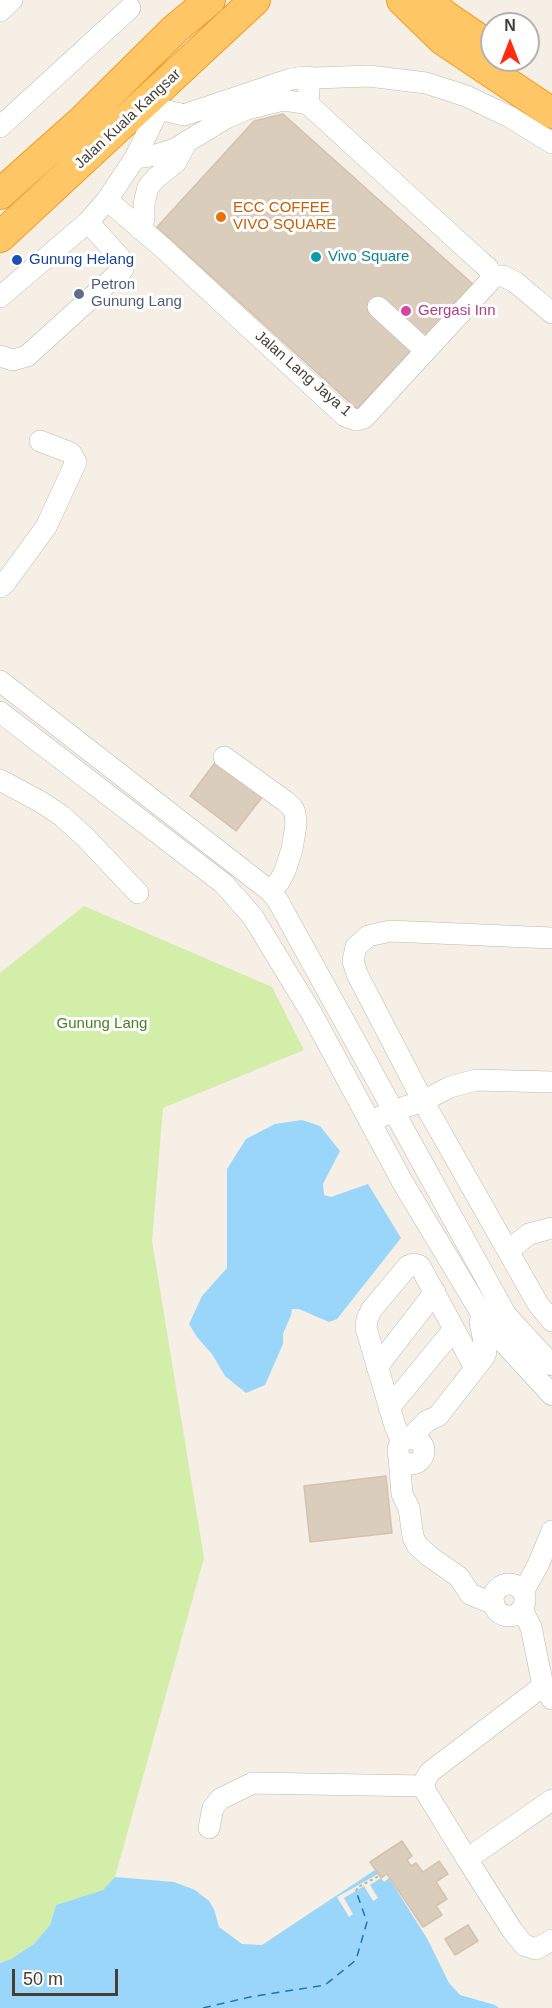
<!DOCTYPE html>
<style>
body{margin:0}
#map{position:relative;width:552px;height:2008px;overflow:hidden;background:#f5efe5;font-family:Arial,sans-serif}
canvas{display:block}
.north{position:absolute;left:480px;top:12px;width:60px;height:60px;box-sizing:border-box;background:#fff;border:2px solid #b6b2ae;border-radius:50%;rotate:0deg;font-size:16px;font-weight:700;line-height:24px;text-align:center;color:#483f34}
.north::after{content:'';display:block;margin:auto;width:21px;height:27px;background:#ff2b12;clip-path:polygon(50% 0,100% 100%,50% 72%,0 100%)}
.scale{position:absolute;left:12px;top:1969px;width:106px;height:27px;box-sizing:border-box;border:3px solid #483f34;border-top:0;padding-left:8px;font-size:18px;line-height:21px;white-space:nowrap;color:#483f34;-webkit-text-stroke:4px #fff;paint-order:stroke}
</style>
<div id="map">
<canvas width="552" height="2008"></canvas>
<div class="north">N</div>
<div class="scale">50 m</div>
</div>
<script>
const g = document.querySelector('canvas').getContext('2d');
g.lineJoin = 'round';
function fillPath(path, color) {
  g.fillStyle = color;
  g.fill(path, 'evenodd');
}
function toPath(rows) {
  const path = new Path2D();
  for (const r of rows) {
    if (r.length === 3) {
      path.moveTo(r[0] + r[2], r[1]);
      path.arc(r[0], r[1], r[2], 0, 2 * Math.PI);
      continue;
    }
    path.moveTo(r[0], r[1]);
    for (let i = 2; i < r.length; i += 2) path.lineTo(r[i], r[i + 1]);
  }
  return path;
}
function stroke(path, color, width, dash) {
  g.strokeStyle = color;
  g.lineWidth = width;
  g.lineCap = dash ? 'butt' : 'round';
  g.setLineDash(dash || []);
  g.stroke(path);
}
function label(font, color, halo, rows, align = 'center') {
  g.font = font + ' Arial,sans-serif';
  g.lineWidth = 6;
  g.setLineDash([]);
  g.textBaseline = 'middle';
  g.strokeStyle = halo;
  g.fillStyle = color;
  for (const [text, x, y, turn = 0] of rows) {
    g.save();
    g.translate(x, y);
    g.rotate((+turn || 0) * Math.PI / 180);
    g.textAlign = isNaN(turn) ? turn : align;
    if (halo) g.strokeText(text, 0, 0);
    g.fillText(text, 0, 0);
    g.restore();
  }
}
fillPath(toPath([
 [84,906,272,987,304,1050,163,1108,152,1241,204,1558,115,1877,103,1890,56,1905,50,1925,34,1944,11,1959,0,1963,0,973]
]), '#d2eea9');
fillPath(toPath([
 [302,1120,320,1126,340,1151,323,1184,324,1195,331,1197,368,1184,401,1238,337,1319,329,1322,299,1309,292,1309,291,1315,283,1334,283,1344,265,1385,246,1393,225,1376,212,1354,197,1337,189,1324,202,1296,227,1268,227,1169,246,1139,275,1124],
 [375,1870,384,1882,389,1878,428,1940,449,1983,460,1995,495,2005,499,2008,0,2008,0,1963,11,1959,34,1944,50,1925,56,1905,103,1890,115,1877,174,1882,195,1890,209,1901,214,1909,219,1927,242,1944,262,1945]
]), '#9ad6f9');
fillPath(toPath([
 [378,1874,381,1878,370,1885,378,1898,373,1901,364,1886,344,1898,353,1914,349,1917,337,1897]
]), '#f5efe5');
stroke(toPath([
 [203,2008,250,1997,325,1985,356,1960,367,1922,356,1891]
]), '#1e78ae', 1.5, [8, 6]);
const building = toPath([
 [283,114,475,286,426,340,375,301,367,309,412,350,357,409,157,227,254,121,283,114],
 [217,760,263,796,236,831,190,796,217,760],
 [386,1476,392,1533,310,1542,304,1486,386,1476],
 [402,1841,412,1856,407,1860,411,1866,416,1863,423,1872,439,1861,448,1874,436,1882,447,1899,436,1906,442,1915,423,1927,387,1874,381,1878,370,1862,402,1841],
 [468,1925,478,1941,455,1955,445,1939,468,1925]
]);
fillPath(building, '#dbcdbc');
stroke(building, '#d3c2ac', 1.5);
const minor = toPath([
 [0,11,12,0],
 [150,98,159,109,184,115,291,79,304,77,316,78,369,76,426,83,466,96,510,117,552,143],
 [0,127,130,8],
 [135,158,156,155,175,149,226,118,247,109,283,100,308,104],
 [107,200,162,247,345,416,357,420,364,418,490,281,491,276,488,268,482,263,308,104,309,88,304,77],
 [140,229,144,219,144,204,148,187,156,178,176,162,186,143],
 [491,276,503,276,515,282,552,313],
 [0,297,88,222,107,200,135,158,159,109],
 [378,307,426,351],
 [0,356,13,360,27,356,123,269,123,261,88,222],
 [0,587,5,583,46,527,76,462,71,453,40,441],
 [0,681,270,891,278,901,506,1315,552,1365],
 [0,712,224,884,253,917,312,1014,403,1183,483,1316,495,1333,552,1395],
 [224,757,285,801,292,807,295,813,296,825,292,849,285,871,279,882,270,891],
 [0,780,41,802,62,816,86,838,138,893],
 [552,938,390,931,368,936,356,947,353,961,357,974,423,1101,538,1304,552,1321],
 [380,1117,393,1111,423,1101,450,1087,476,1080,552,1082],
 [508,1251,529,1234,552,1228],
 [377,1367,435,1292],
 [389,1408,454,1329],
 [411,1451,13],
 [409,1439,427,1421,438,1416,484,1357,486,1352,480,1322,482,1316],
 [402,1442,395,1426,366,1328,367,1319,372,1309,408,1266,414,1264,420,1266,475,1368],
 [399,1457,402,1494,409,1508,413,1537,417,1545,429,1556,459,1577,470,1594,494,1604],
 [509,1600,16],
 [523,1592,538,1565,552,1531],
 [522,1610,531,1627,543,1686,552,1699],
 [543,1686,430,1772,425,1780,424,1789,467,1859,552,1800],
 [209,1828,213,1808,220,1799,253,1783,423,1786],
 [467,1859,512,1930,524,1945,536,1949,552,1940]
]);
const highway = toPath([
 [402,0,443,40,552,113],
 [429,0,444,15,492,48],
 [0,194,83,120,175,29,210,0],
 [0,237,255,0]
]);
stroke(minor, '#c1b7a7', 22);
stroke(highway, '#ef9c25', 32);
stroke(toPath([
 [356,1891,358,1887,379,1876]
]), '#c5b296', 2, [3, 3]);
stroke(minor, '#fff', 21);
stroke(highway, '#ffc666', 30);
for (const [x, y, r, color] of [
 [221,217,6,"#e8710a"],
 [316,257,6,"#0f9aa8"],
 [17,260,6,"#1a4fb4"],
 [79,294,6,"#5c6f8a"],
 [406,311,6,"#d1479c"]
]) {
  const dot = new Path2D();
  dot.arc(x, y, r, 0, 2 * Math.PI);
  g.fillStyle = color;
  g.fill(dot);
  stroke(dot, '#fff', 2);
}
label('15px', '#483f34', '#fff', [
 ["Jalan Kuala Kangsar",128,119,-43],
 ["Jalan Lang Jaya 1",303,374,41]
]);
label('15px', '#c56008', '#fff', [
 ["ECC COFFEE",233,208],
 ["VIVO SQUARE",233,225]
], 'left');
label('15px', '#0d838f', '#fff', [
 ["Vivo Square",328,257]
], 'left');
label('15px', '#164399', '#fff', [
 ["Gunung Helang",29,260]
], 'left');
label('15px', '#4e5e75', '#fff', [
 ["Petron",91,285],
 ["Gunung Lang",91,302]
], 'left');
label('15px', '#b23c85', '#fff', [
 ["Gergasi Inn",418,311]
], 'left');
label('15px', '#498120', '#fff', [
 ["Gunung Lang",102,1024]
]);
</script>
